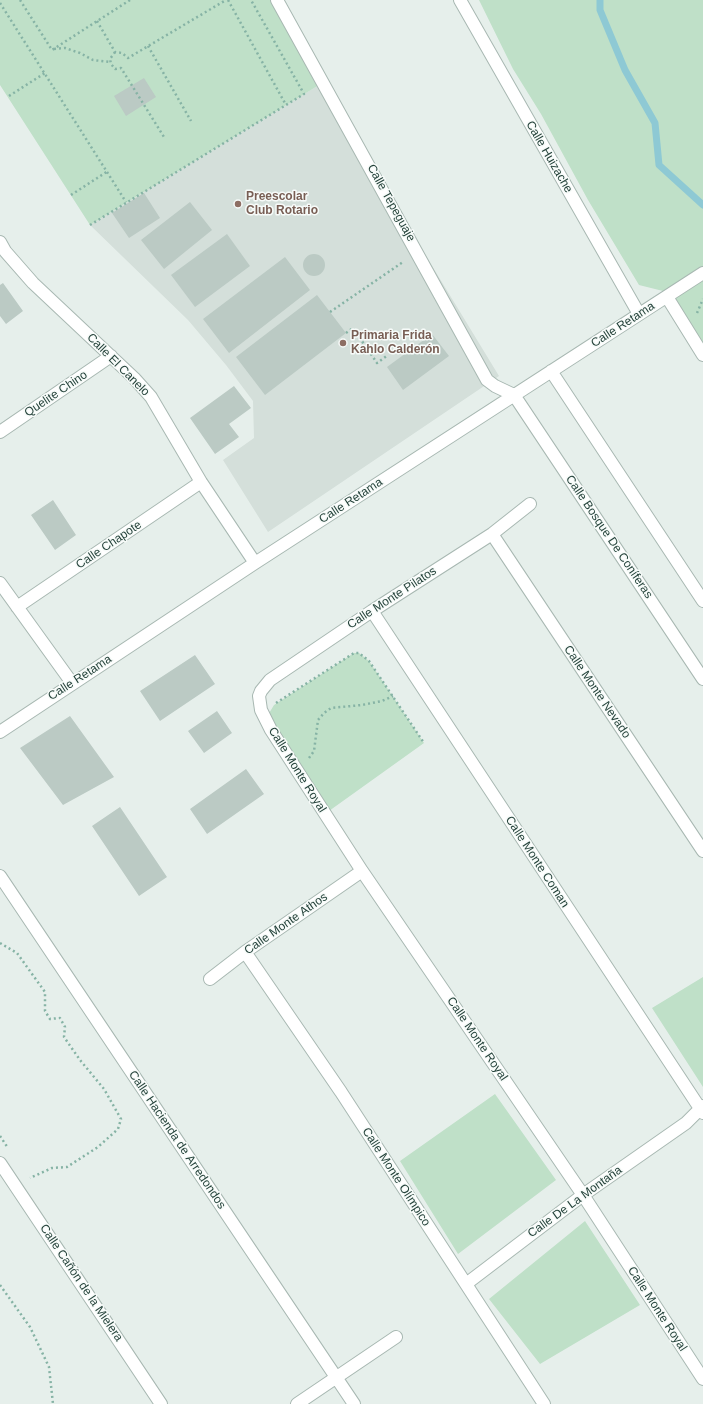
<!DOCTYPE html>
<meta charset="utf-8">
<style>
body{margin:0}
canvas{display:block;background:#e6efeb}
</style>
<canvas width="703" height="1404"></canvas>
<script>
const g = document.querySelector('canvas').getContext('2d');
g.lineJoin = 'round';
function fillPath(path, color) {
  g.fillStyle = color;
  g.fill(path, 'evenodd');
}
function toPath(rows) {
  const path = new Path2D();
  for (const r of rows) {
    if (r.length === 3) {
      path.moveTo(r[0] + r[2], r[1]);
      path.arc(r[0], r[1], r[2], 0, 2 * Math.PI);
      continue;
    }
    path.moveTo(r[0], r[1]);
    for (let i = 2; i < r.length; i += 2) path.lineTo(r[i], r[i + 1]);
  }
  return path;
}
function stroke(path, color, width, dash) {
  g.strokeStyle = color;
  g.lineWidth = width;
  g.lineCap = dash ? 'butt' : 'round';
  g.setLineDash(dash || []);
  g.stroke(path);
}
function label(font, color, halo, rows, align = 'center') {
  g.font = font + ' Helvetica,sans-serif';
  g.lineWidth = 3;
  g.setLineDash([]);
  g.textBaseline = 'middle';
  g.strokeStyle = halo;
  g.fillStyle = color;
  for (const [text, x, y, turn = 0] of rows) {
    g.save();
    g.translate(x, y);
    g.rotate((+turn || 0) * Math.PI / 180);
    g.textAlign = isNaN(turn) ? turn : align;
    if (halo) g.strokeText(text, 0, 0);
    g.fillText(text, 0, 0);
    g.restore();
  }
}
fillPath(toPath([
 [324,82,381,182,499,376,268,532,223,460,254,438,253,401,226,365,188,320,90,225]
]), '#d4dfda');
fillPath(toPath([
 [0,0,274,0,324,82,90,225,0,85],
 [479,0,703,0,703,345,667,292,639,285,588,200,541,114,513,69],
 [354,653,359,653,369,661,424,743,329,811,268,715,274,705],
 [703,977,703,1087,652,1008],
 [495,1094,556,1180,458,1254,400,1161],
 [585,1221,640,1305,540,1364,489,1299]
]), '#bfe0c8');
stroke(toPath([
 [600,0,600,10,625,70,655,123,659,165,703,205]
]), '#8ec9d4', 7);
fillPath(toPath([
 [144,78,156,97,126,116,114,96],
 [144,193,160,218,129,238,112,213],
 [190,202,212,230,164,269,141,240],
 [227,234,250,266,195,307,171,275],
 [314,265,11],
 [285,257,310,290,229,353,203,319],
 [3,283,23,311,6,324,0,316,0,285],
 [317,295,346,333,265,395,236,357],
 [432,334,449,356,403,390,387,367],
 [234,386,251,408,229,424,239,437,215,454,190,418],
 [53,500,76,535,55,550,31,515],
 [195,655,215,684,160,721,140,691],
 [217,711,232,733,204,753,188,731],
 [70,716,114,777,63,805,20,748],
 [246,769,264,794,207,834,190,809],
 [120,807,167,877,139,896,92,826]
]), '#bbcac4');
const minor = toPath([
 [277,0,487,380,495,386,514,395],
 [460,0,639,314],
 [0,242,5,251,33,283,134,378,151,397,201,482,255,563],
 [667,297,703,355],
 [551,371,703,601],
 [514,395,703,679],
 [0,432,111,356],
 [530,504,492,534,372,611,270,680,261,691,259,696,261,710,271,730,362,871,583,1195,703,1379],
 [492,534,703,851],
 [0,583,72,683],
 [17,607,201,482],
 [372,611,703,1113],
 [0,732,255,563,703,273],
 [0,876,354,1404],
 [245,952,341,1092,544,1404],
 [210,979,245,952,362,871],
 [0,1163,161,1404],
 [466,1284,583,1195,686,1123,703,1106],
 [297,1404,396,1337]
]);
stroke(minor, '#a8b8b2', 14);
stroke(toPath([
 [20,0,52,50,130,0],
 [228,0,286,105],
 [0,3,126,202],
 [97,21,115,52,122,53,128,58,226,0],
 [148,46,191,121],
 [54,49,65,48,80,53,93,60,110,62],
 [115,52,110,59,111,64,115,69,121,68,164,137],
 [9,96,45,73],
 [71,195,108,171],
 [90,225,304,94,251,0],
 [330,312,403,262],
 [697,313,703,299],
 [346,333,353,328,377,363,388,355],
 [276,703,354,653,359,653,369,661,424,743],
 [309,758,314,751,318,720,324,713,331,708,362,705,382,701,393,696],
 [0,943,17,953,45,992,45,1011,50,1019,60,1018,65,1027,64,1037,80,1060,104,1089,121,1119,118,1129,98,1147,67,1167,52,1168,30,1178],
 [0,1136,8,1148],
 [0,1285,30,1327,49,1367,53,1404]
]), '#86b3a5', 2.5, [2, 3]);
stroke(minor, '#fff', 12);
for (const [x, y, r, color] of [
 [238,204,4,"#8d6e63"],
 [343,343,4,"#8d6e63"]
]) {
  const dot = new Path2D();
  dot.arc(x, y, r, 0, 2 * Math.PI);
  g.fillStyle = color;
  g.fill(dot);
  stroke(dot, '#f7fbf9', 1.5);
}
label('12px', '#24423a', '#f7fbf9', [
 ["Calle Huizache",549,157,60],
 ["Calle Tepeguaje",391,203,61],
 ["Calle Retama",623,325,-33],
 ["Calle El Canelo",118,365,45],
 ["Quelite Chino",56,394,-34],
 ["Calle Retama",351,501,-33],
 ["Calle Bosque De Coníferas",609,537,56],
 ["Calle Chapote",109,545,-34],
 ["Calle Monte Pilatos",392,598,-33],
 ["Calle Retama",80,678,-33],
 ["Calle Monte Nevado",597,692,56],
 ["Calle Monte Royal",297,770,58],
 ["Calle Monte Coman",537,862,57],
 ["Calle Monte Athos",286,924,-35],
 ["Calle Monte Royal",477,1039,56],
 ["Calle Hacienda de Arredondos",177,1140,56],
 ["Calle Monte Olímpico",396,1177,57],
 ["Calle De La Montaña",575,1202,-36],
 ["Calle Cañón de la Mielera",81,1283,56],
 ["Calle Monte Royal",657,1309,57]
]);
label('bold 12px', '#785e54', '#f7fbf9', [
 ["Preescolar",246,197],
 ["Club Rotario",246,211],
 ["Primaria Frida",351,336],
 ["Kahlo Calderón",351,350]
], 'left');
</script>
